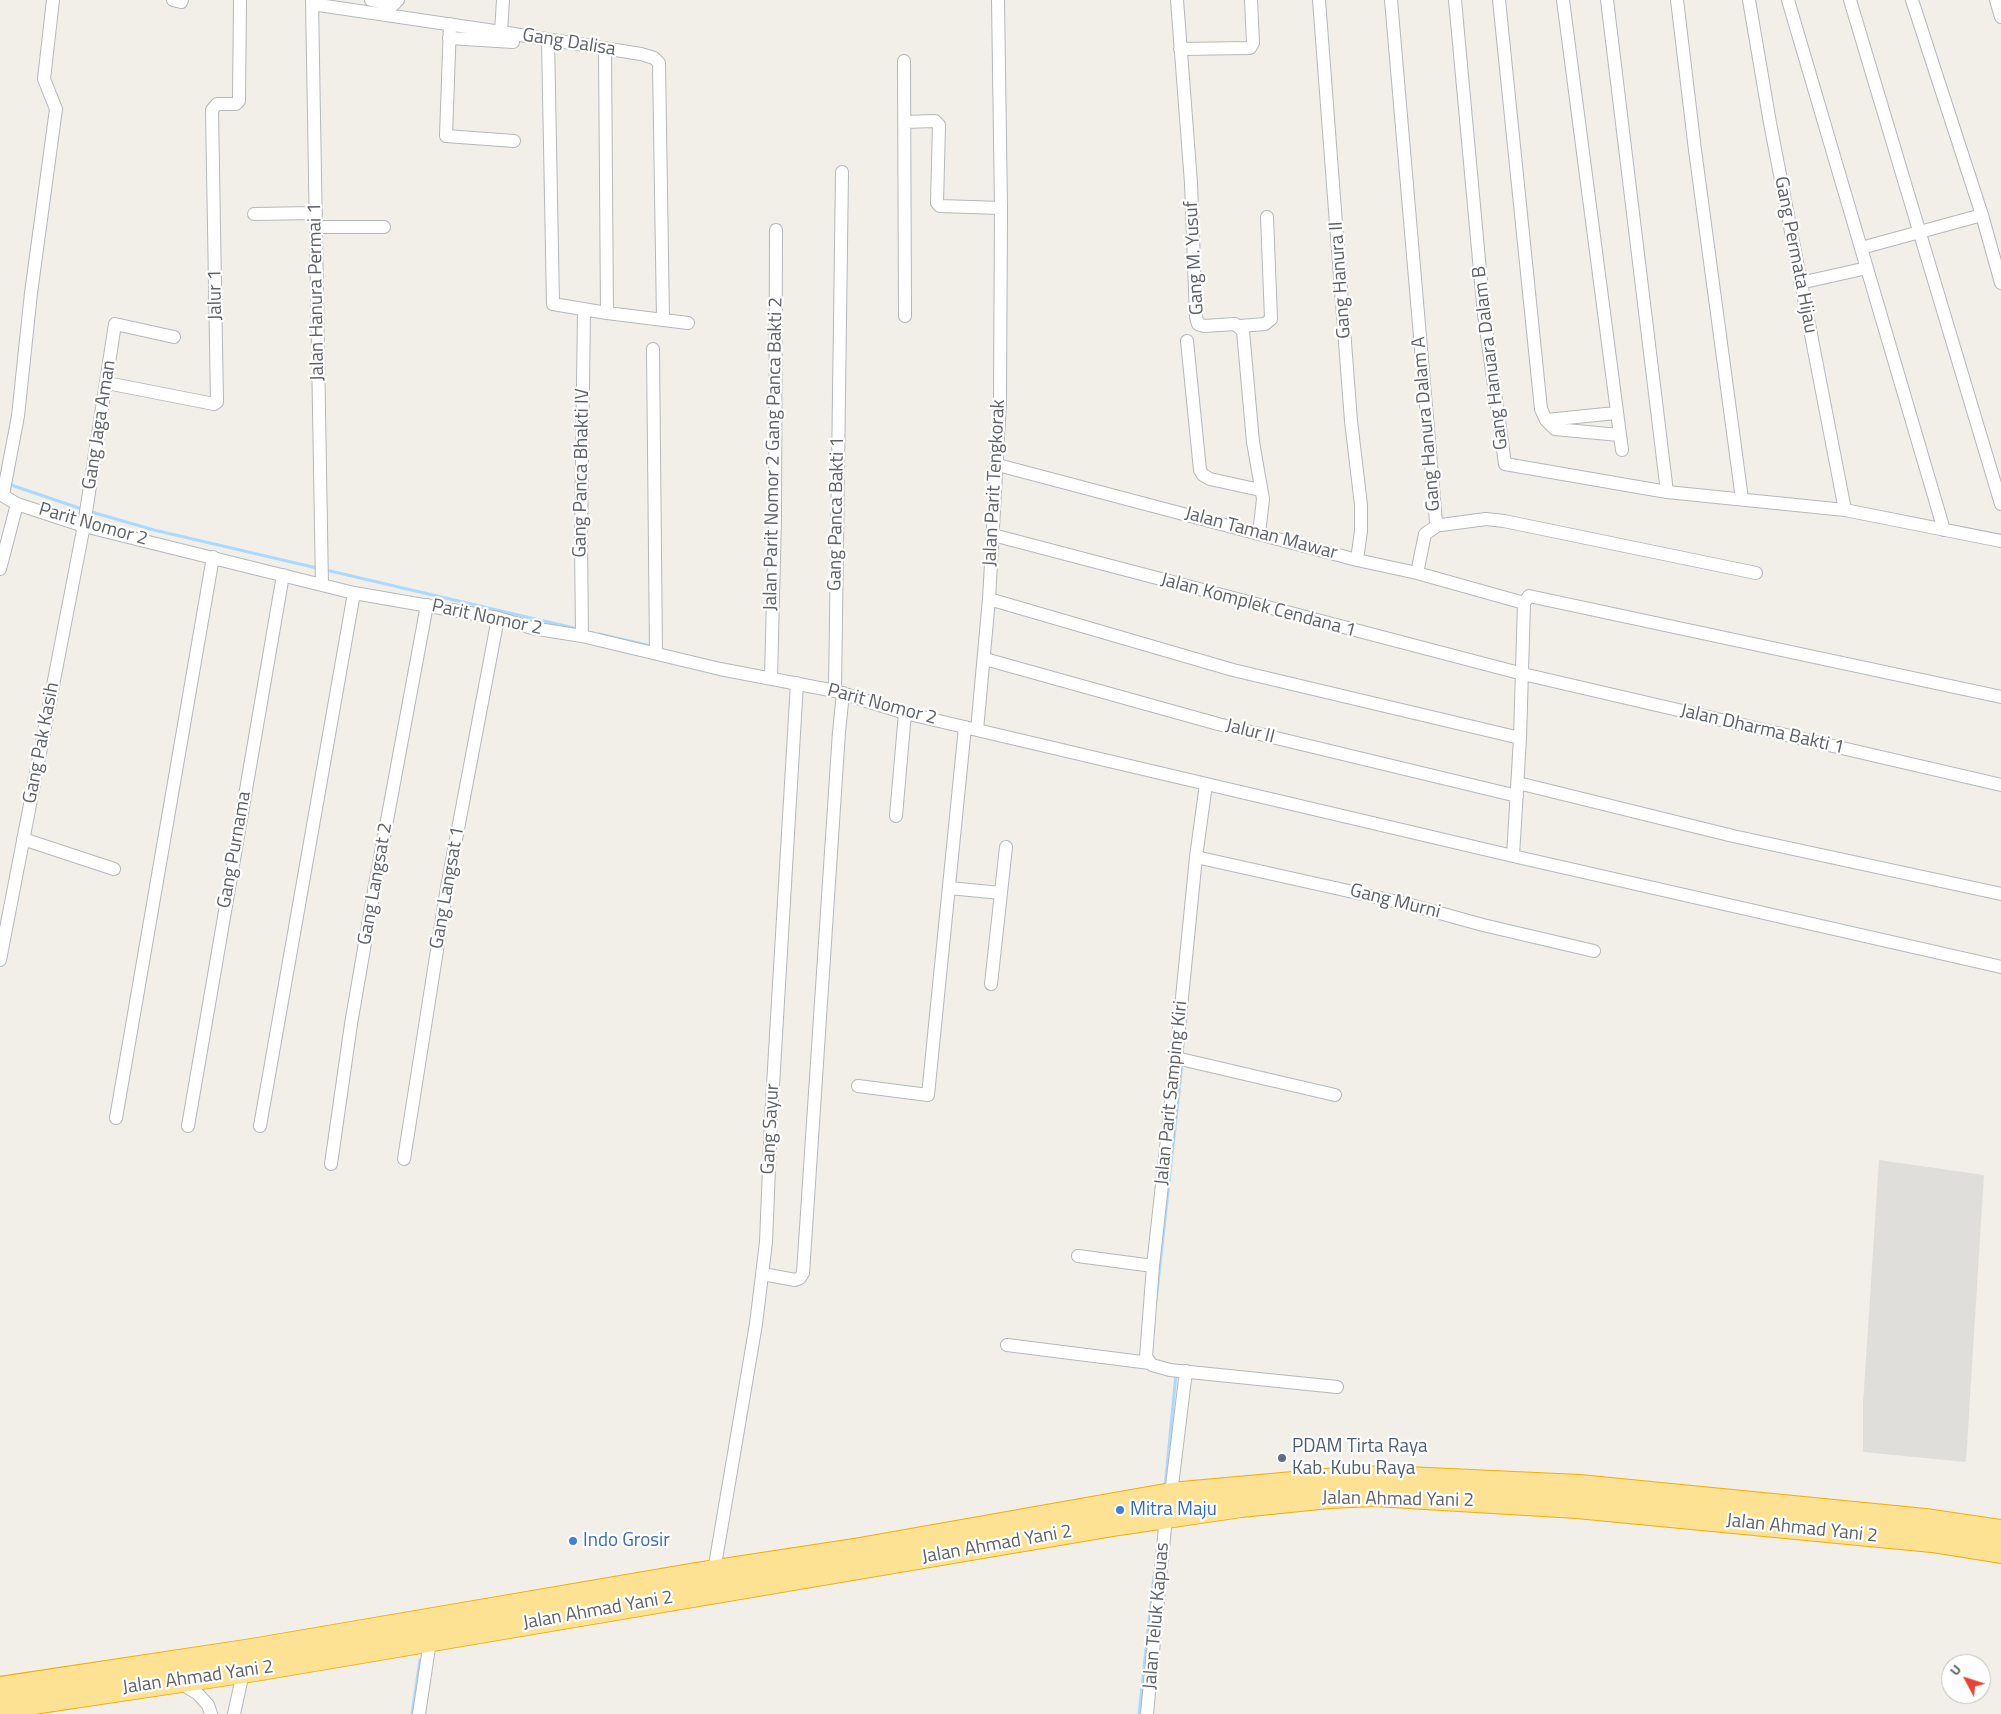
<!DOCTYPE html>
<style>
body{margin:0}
#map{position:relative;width:2001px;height:1714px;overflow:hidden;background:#f1efe8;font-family:"Titillium Web",sans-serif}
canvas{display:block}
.north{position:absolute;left:1941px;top:1654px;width:50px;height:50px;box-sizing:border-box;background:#fff;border:1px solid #bfc1c3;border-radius:50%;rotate:310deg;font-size:14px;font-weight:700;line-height:20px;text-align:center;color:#5f6368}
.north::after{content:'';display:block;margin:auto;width:18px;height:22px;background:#ea4335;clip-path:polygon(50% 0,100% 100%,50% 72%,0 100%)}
</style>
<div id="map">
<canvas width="2001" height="1714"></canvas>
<div class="north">U</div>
</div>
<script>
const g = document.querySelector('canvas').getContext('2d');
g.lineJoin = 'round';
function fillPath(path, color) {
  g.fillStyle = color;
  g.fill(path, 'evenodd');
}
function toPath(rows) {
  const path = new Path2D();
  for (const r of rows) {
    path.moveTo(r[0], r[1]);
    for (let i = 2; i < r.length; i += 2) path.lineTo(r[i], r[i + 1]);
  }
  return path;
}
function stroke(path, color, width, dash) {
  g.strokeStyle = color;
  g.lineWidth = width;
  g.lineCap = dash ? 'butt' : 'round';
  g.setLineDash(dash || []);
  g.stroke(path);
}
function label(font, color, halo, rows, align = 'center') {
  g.font = font + ' "Titillium Web",sans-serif';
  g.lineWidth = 4.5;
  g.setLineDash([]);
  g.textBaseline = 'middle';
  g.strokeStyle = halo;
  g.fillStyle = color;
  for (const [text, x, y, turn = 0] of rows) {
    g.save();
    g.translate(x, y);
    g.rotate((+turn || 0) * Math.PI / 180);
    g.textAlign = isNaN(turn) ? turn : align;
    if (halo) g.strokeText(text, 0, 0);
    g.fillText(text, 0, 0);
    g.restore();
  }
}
fillPath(toPath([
 [1879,1160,1984,1175,1966,1462,1863,1452,1863,1404]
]), '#e0deda');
stroke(toPath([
 [8,484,82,509],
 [88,511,154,530,317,568],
 [326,570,578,629],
 [599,634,651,646],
 [1156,1301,1182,1064],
 [1165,1488,1176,1374],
 [412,1714,420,1660],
 [1139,1714,1154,1576]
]), '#aadaff', 3);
const street = toPath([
 [173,0,181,2,182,0],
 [312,0,322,585],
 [371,0,393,5,398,0],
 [503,0,501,32,641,54,654,58,659,63,663,320],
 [998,0,1001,208,1000,402,989,599,977,730,1513,856,1520,738,1524,603,1529,596,2001,697],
 [1177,0,1191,183,1196,317,1198,324,1204,326,1235,324,1243,331,1253,442,1263,499,1259,534],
 [1319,0,1351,421,1361,505,1361,531,1357,560],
 [1391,0,1436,522,1441,525,1486,519,1504,521,1756,573],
 [1455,0,1484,314,1505,464,1667,492,1845,510,2001,541],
 [1499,0,1541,409,1546,420,1555,429,1619,435],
 [1563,0,1622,450],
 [1607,0,1667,492],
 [1677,0,1695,150,1742,499],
 [1749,0,1770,123,1845,510],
 [1788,0,1944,530],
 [1850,0,2001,504],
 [1912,0,1982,215,2001,283],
 [1996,0,2001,17],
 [312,4,501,32],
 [450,24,446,136,514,141],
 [449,38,513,42],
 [548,39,553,304,607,313,688,323],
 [605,49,607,313],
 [1180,49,1250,48,1253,43,1251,0],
 [904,61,905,316],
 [904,122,935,121,939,125,937,203,940,206,1001,208],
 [254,214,316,213],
 [316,227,384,227],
 [1861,248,1982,215],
 [1800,283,1867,268],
 [1240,326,1265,324,1271,319,1267,217],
 [1187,341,1200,470,1203,475,1210,479,1260,490],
 [653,349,656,653],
 [107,383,214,404,217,402,212,110,217,104,236,104,239,101,240,0],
 [1546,420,1616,413],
 [998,465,1357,560,1417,573,1524,603],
 [0,494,17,504,84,526,354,593,498,618,532,628,582,636,720,669,835,691,905,713,977,730],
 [3,495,18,416,31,293,56,109,44,79,53,0],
 [993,535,1523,674,2001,785],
 [0,569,17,504],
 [1417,573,1425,534,1438,525],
 [989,599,1233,670,1520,738],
 [582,636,581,538,584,310],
 [985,659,1218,724,1517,796],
 [771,678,775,518,776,230],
 [835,691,842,172],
 [1518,783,1733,836,2001,894],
 [1206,784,1196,857,1176,1058,1153,1266,1146,1357,1152,1365,1170,1370,1337,1387],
 [896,816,905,713],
 [23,839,114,869],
 [1513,856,2001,967],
 [1196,857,1407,904,1483,925,1594,951],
 [949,888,1001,893],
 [0,960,84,525,115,324,174,337],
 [991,984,1006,847],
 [1176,1058,1335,1095],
 [858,1086,928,1095,965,727],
 [116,1118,213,557],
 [188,1126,283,575],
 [260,1126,354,593],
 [404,1159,447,887,498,618],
 [331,1164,351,1024,375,885,427,605],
 [1078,1256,1153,1266],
 [763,1274,795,1280,800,1278,803,1273,839,732,843,693],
 [1007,1345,1150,1363],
 [1171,1494,1186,1371],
 [714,1571,756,1324,766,1242,771,1119,797,683],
 [178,1682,197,1693,208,1705,211,1714],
 [234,1714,244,1668],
 [419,1714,430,1641],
 [1147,1714,1166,1517]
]);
const highway = toPath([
 [0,1688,252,1650,696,1574,860,1549,1171,1494,1338,1479,1385,1477,1579,1486,1925,1520,2001,1531],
 [0,1708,255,1670,1113,1525,1241,1506,1329,1497,1375,1495,1577,1507,1932,1541,2001,1552]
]);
stroke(street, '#b5b8bc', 14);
stroke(highway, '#f9ab00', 24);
stroke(street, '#fff', 12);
stroke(highway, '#fde293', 22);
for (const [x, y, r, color] of [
 [1282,1458,5,"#5c6f8a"],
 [1120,1510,5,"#3f7fe0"],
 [573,1541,5,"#3f7fe0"]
]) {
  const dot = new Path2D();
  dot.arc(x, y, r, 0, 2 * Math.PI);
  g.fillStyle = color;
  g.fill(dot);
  stroke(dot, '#fff', 2);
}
label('19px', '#5f6368', '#fff', [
 ["Gang Dalisa",569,43,9],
 ["Gang Permata Hijau",1795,255,79],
 ["Gang M. Yusuf",1195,258,-93],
 ["Gang Hanura II",1341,280,-94],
 ["Jalan Hanura Permai 1",317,292,-91],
 ["Jalur 1",216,295,-91],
 ["Gang Hanuara Dalam B",1491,358,-97],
 ["Gang Hanura Dalam A",1427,424,-95],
 ["Gang Jaga Aman",100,425,-81],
 ["Jalan Parit Nomor 2 Gang Panca Bakti 2",774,454,-89],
 ["Gang Panca Bhakti IV",582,473,-89],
 ["Jalan Parit Tengkorak",995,483,-87],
 ["Gang Panca Bakti 1",837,514,-89],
 ["Parit Nomor 2",93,525,16],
 ["Jalan Taman Mawar",1261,534,15],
 ["Jalan Komplek Cendana 1",1258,606,15],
 ["Parit Nomor 2",487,618,12],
 ["Parit Nomor 2",882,705,15],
 ["Jalan Dharma Bakti 1",1762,730,13],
 ["Jalur II",1250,732,14],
 ["Gang Pak Kasih",42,743,-79],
 ["Gang Purnama",235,850,-80],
 ["Gang Langsat 2",376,884,-80],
 ["Gang Langsat 1",448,888,-80],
 ["Gang Murni",1395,902,14],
 ["Jalan Parit Samping Kiri",1172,1093,-84],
 ["Gang Sayur",771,1129,-87],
 ["Jalan Ahmad Yani 2",1398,1500,1],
 ["Jalan Ahmad Yani 2",1802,1529,6],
 ["Jalan Ahmad Yani 2",997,1545,-10],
 ["Jalan Ahmad Yani 2",598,1611,-10],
 ["Jalan Teluk Kapuas",1157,1616,-85],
 ["Jalan Ahmad Yani 2",198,1678,-8]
]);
label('19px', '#4e5e75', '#fff', [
 ["PDAM Tirta Raya",1292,1447],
 ["Kab. Kubu Raya",1292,1469]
], 'left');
label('19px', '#366cbe', '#fff', [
 ["Mitra Maju",1130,1510],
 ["Indo Grosir",583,1541]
], 'left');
</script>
